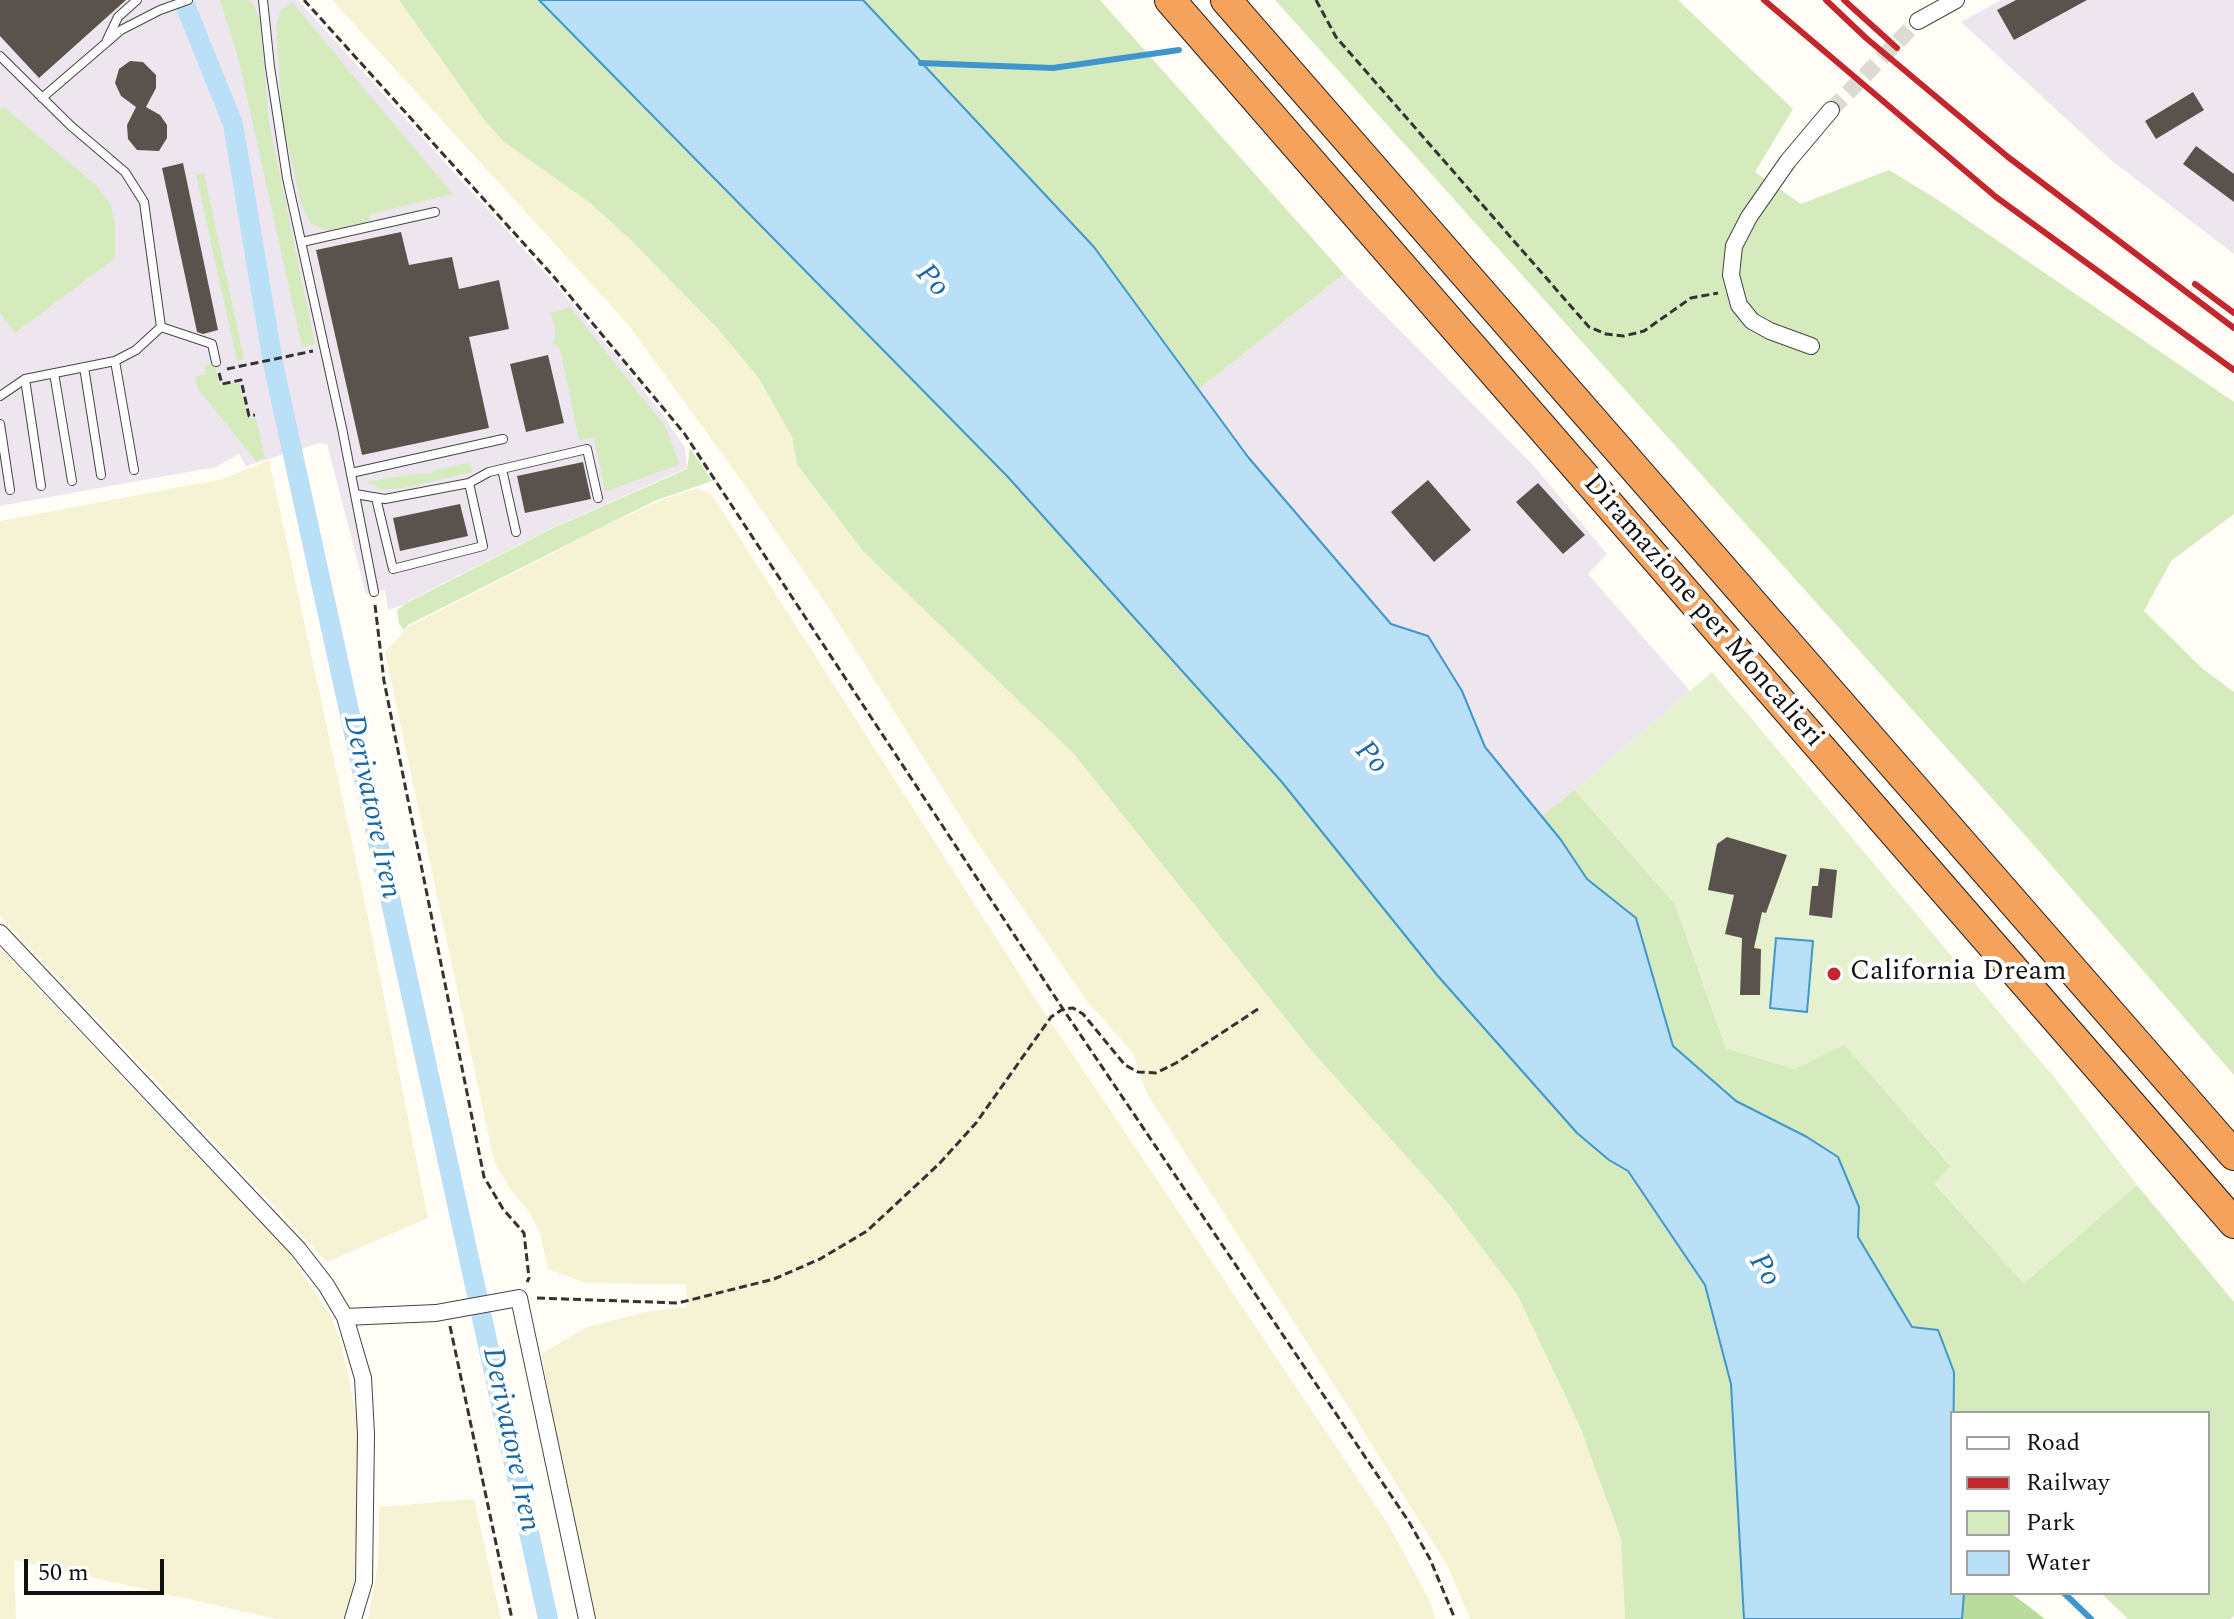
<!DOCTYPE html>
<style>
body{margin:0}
#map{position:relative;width:2234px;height:1619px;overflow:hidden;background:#fffdf5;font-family:Spectral,serif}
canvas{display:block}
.legend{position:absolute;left:1950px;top:1411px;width:260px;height:184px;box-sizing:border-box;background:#fff;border:2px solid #a0a0a0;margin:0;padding:10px 14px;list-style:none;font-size:24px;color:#111}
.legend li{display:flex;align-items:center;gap:16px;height:40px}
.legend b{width:40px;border:2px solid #a0a0a0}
.scale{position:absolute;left:24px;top:1559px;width:140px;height:36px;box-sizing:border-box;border:4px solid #111;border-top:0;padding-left:10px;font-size:24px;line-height:28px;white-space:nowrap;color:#111;-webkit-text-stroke:6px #fff;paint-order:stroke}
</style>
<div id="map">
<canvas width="2234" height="1619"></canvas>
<ul class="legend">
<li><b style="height:10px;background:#fff"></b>Road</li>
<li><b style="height:10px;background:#c4262e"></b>Railway</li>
<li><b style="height:22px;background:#d5ebbd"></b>Park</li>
<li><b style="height:22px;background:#b9e0f7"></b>Water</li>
</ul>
<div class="scale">50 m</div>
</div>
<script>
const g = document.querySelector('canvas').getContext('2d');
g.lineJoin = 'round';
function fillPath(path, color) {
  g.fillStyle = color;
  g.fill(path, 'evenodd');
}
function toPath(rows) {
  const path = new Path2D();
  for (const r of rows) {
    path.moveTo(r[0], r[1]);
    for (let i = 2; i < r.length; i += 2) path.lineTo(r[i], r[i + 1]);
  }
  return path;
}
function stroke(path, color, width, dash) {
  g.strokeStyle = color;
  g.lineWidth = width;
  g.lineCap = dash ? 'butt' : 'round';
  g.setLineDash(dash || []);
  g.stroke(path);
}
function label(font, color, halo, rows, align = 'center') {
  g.font = font + ' Spectral,serif';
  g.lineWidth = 8;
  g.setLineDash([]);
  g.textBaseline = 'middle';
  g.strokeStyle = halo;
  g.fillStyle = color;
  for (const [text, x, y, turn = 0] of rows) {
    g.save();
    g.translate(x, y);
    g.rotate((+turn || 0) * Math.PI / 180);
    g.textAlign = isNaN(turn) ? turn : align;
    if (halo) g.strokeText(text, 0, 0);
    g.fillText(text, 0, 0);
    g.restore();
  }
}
fillPath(toPath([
 [0,0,298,0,555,284,616,356,660,411,685,448,687,468,554,527,410,600,406,604,388,610,385,590,366,594,327,444,319,443,246,466,239,454,216,467,0,506],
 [2001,0,2234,0,2234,254,2112,161,1961,22],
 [1344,274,1534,466,1607,554,1588,574,1690,691,1575,790,1541,816,1485,747,1462,691,1428,636,1391,624,1248,457,1199,389]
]), '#eee6ef');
fillPath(toPath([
 [332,0,399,0,485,121,504,142,590,203,630,239,718,329,758,377,792,437,797,466,863,551,1073,753,1311,1050,1447,1202,1517,1294,1580,1427,1621,1539,1625,1619,1470,1619,1447,1565,1351,1411,1146,1092,1133,1053,1087,1001,974,838,834,616,744,484,627,323],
 [269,460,368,917,428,1218,327,1262,0,916,0,521,223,479],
 [697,488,712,495,1034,997,1388,1524,1430,1601,1435,1619,591,1619,541,1354,587,1327,650,1311,687,1307,686,1284,586,1283,548,1269,540,1233,528,1210,510,1189,494,1161,385,652,408,627,611,523,657,502],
 [0,948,287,1251,330,1314,340,1340,357,1417,358,1523,354,1585,346,1619,277,1619,14,1560,16,1619,0,1619],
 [474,1499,501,1619,368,1619,378,1565,379,1507]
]), '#f6f3d4');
fillPath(toPath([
 [220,0,248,0,254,5,260,19,269,123,315,344,302,347,239,61],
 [399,0,539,0,1007,476,1281,781,1437,975,1577,1133,1609,1160,1628,1171,1705,1285,1731,1384,1744,1619,1625,1619,1621,1539,1580,1427,1517,1294,1447,1202,1311,1050,1073,753,863,551,797,465,792,437,758,377,718,329,630,239,590,203,504,142,485,121],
 [863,0,1100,0,1344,274,1199,389,1094,247],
 [1275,0,1678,0,1793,109,1755,172,1801,204,1889,170,1938,200,2234,402,2234,514,2171,561,2144,611,2203,669,2234,692,2234,1075,2024,834],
 [292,2,361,85,453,194,370,214,370,221,336,229,326,230,310,223,301,204,282,118,276,25,281,10],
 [4,107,98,187,111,205,115,225,115,258,15,333,0,313,0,110],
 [204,173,244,359,237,361,196,175],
 [570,307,665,426,680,464,605,492,594,438,579,440,560,349,553,343,556,331,550,313],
 [214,363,220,386,239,382,248,419,256,418,265,458,256,461,198,389,195,377,206,374,204,366],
 [690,448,712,481,657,500,616,520,408,625,404,630,399,624,397,610,410,601,553,528,687,469],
 [470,462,473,472,403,488,382,490,367,482,411,474,431,474,433,471],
 [1575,790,1675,904,1726,1048,1795,1069,1844,1044,1951,1166,1935,1184,2024,1283,2137,1185,2234,1302,2234,1616,2230,1619,2128,1619,2101,1593,2208,1593,2208,1413,1955,1413,1954,1372,1912,1327,1858,1236,1859,1207,1838,1157,1807,1137,1736,1101,1673,1046,1636,918,1587,879,1541,816]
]), '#d5ebbd');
fillPath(toPath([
 [1964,1593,2011,1593,2045,1619,1962,1619]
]), '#b9dc9c');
fillPath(toPath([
 [1712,672,2059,1083,2137,1185,2024,1284,1935,1183,1951,1165,1844,1045,1795,1069,1726,1048,1675,904,1575,790]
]), '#e6f2cf');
const water = toPath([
 [539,0,863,0,1094,247,1248,457,1391,624,1428,636,1462,691,1485,747,1561,840,1587,879,1636,918,1673,1046,1736,1101,1807,1137,1838,1157,1859,1207,1858,1237,1912,1327,1938,1330,1954,1372,1952,1593,1964,1593,1962,1619,1744,1619,1731,1384,1705,1285,1628,1171,1609,1160,1577,1133,1437,975,1281,781,1007,476,539,0],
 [1776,938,1813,941,1807,1012,1770,1008,1776,938]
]);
fillPath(water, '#b9e0f7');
stroke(water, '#3f96cf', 2);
stroke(toPath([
 [921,63,1053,68,1179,50],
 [2064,1593,2091,1619]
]), '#3f96cf', 6);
stroke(toPath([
 [183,0,233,124,274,368,548,1619]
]), '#b9e0f7', 20);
fillPath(toPath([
 [0,0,126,0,39,78,0,36],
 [2016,0,2087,0,2014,40,1997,10],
 [130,61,143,62,156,75,156,88,146,107,160,115,167,125,167,138,159,151,137,150,128,139,127,125,136,107,121,96,115,83,119,69],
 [2193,92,2204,110,2156,139,2145,121],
 [2196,146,2234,174,2234,202,2183,164],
 [183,163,218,330,203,334,197,332,162,168],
 [401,232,409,265,452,257,459,289,499,280,509,329,469,337,489,428,362,455,316,250],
 [548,355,564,423,526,432,510,364],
 [583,462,591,499,525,513,517,476],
 [1428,480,1471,530,1434,562,1391,512],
 [1538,483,1585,535,1563,554,1516,502],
 [460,504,468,536,400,551,393,518],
 [1727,837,1787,855,1766,913,1762,912,1754,948,1761,949,1760,995,1740,995,1742,938,1725,934,1734,895,1708,890,1717,844],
 [1820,868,1837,870,1832,918,1809,915,1812,886,1818,886]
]), '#5a524d');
stroke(toPath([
 [1831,110,1918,21]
]), '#dbdad3', 16, [16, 8]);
const lane = toPath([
 [263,0,270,67,287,178,342,428,374,592],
 [107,40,118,17,137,0],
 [0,56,71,126,125,172,144,202,161,327],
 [42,98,121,30,160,10,188,0],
 [302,242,435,212],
 [161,327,212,344,216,362],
 [115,361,134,470],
 [84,367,101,475],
 [54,373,72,481],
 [25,379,41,486],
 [0,396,25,379,115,361,136,350,161,327],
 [0,424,10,490],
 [502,469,516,532],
 [351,473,503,439],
 [469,483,489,472,587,449,598,498],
 [355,494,385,499,469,483,483,546,393,569,376,498]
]);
const street = toPath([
 [1918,21,1956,0],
 [1811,346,1770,331,1752,321,1739,305,1731,275,1734,246,1749,217,1788,161,1831,110],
 [0,933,298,1249,326,1285,345,1317,363,1378,366,1434,364,1582,353,1619],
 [345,1317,436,1313,519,1298,587,1619]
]);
const highway = toPath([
 [1170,0,2234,1223],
 [1226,0,2234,1155]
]);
stroke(lane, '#444', 10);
stroke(street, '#444', 18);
stroke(highway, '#222', 32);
stroke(toPath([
 [304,0,554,277,684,433,1063,1009,1409,1522,1430,1559,1455,1619],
 [1316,0,1336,37,1589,327,1606,334,1624,336,1644,331,1691,298,1718,293],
 [227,369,313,351],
 [219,373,222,384,241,380,249,416,255,415],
 [375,605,384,681,484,1177,503,1209,524,1233,529,1278,527,1282],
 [537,1298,678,1303,774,1279,820,1259,867,1231,939,1164,976,1123,1051,1017,1063,1009,1073,1008,1083,1014,1125,1065,1138,1072,1156,1073,1176,1063,1258,1009],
 [450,1326,512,1619]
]), '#333', 3, [8, 4]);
stroke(lane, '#fff', 8);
stroke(street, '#fff', 16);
stroke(highway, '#f5a25d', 30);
stroke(toPath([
 [1764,0,1996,197,2234,370],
 [1826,0,1866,38,2008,157,2234,328],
 [1844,0,1897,48],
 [2195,284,2234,313]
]), '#c4262e', 6);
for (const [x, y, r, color] of [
 [1834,974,8,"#c4262e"]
]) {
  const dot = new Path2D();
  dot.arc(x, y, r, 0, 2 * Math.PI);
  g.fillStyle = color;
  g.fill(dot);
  stroke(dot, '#fff', 3);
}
label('28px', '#111', '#fff', [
 ["Diramazione per Moncalieri",1702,612,49]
]);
label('28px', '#111', '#fff', [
 ["California Dream",1850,974]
], 'left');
label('italic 30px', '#1768a6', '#fff', [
 ["Po",931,282,47],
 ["Po",1370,759,47],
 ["Derivatore Iren",370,807,78],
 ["Po",1763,1271,58],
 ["Derivatore Iren",509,1440,78]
]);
</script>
